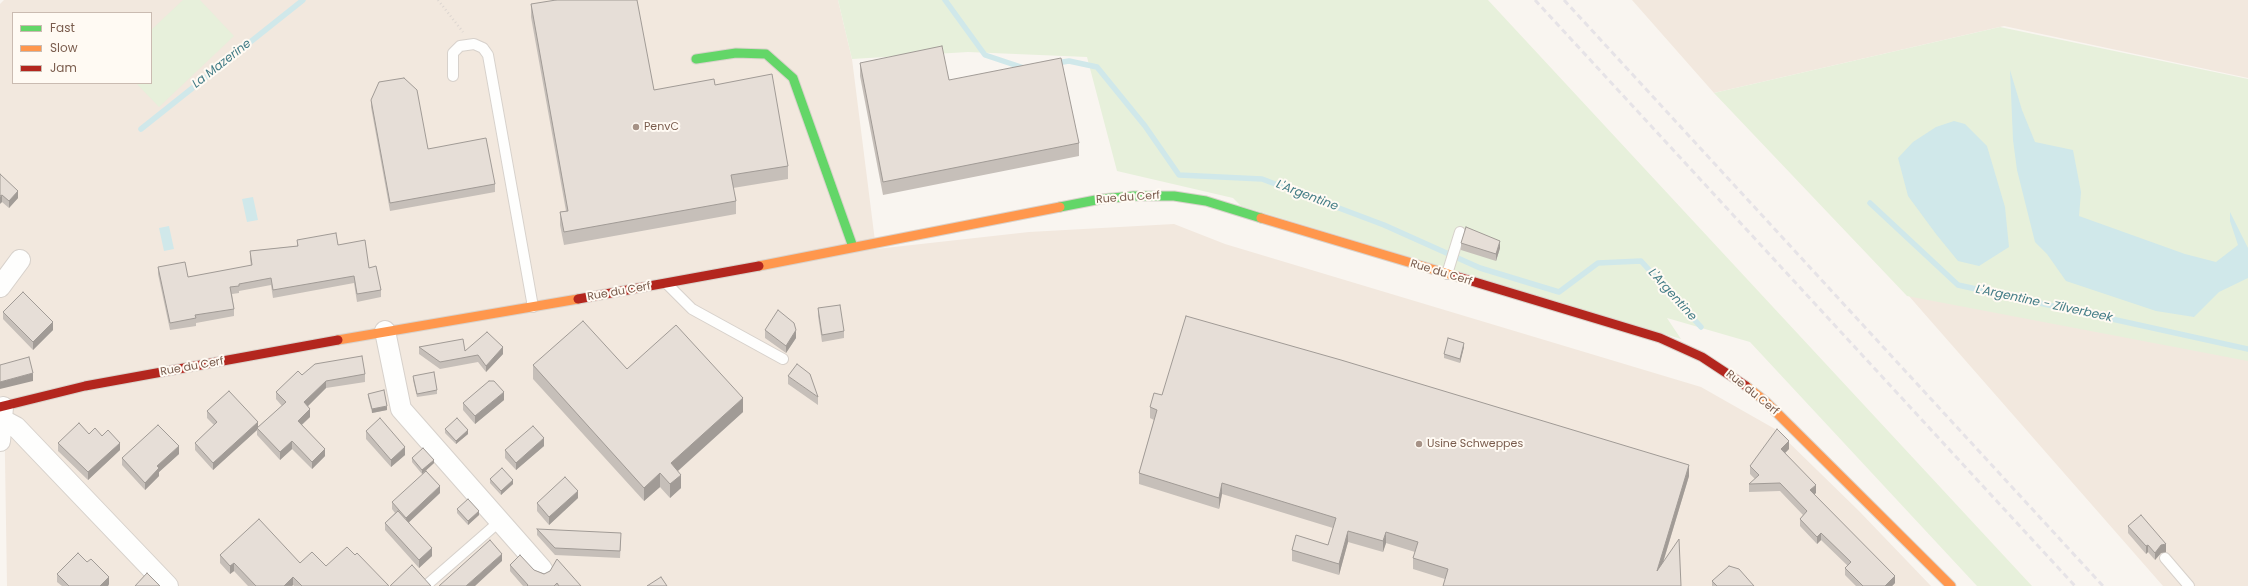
<!DOCTYPE html>
<style>
body{margin:0}
#map{position:relative;width:2248px;height:586px;overflow:hidden;background:#f9f5f0;font-family:Poppins,sans-serif}
canvas{display:block}
.legend{position:absolute;left:12px;top:12px;width:140px;height:72px;box-sizing:border-box;background:#fffaf3;border:1px solid #cabbb1;margin:0;padding:5px 7px;list-style:none;font-size:12px;color:#7a5c4d}
.legend li{display:flex;align-items:center;gap:8px;height:20px}
.legend b{width:20px;border:1px solid #cabbb1}
</style>
<div id="map">
<canvas width="2248" height="586"></canvas>
<ul class="legend">
<li><b style="height:5px;background:#63d668"></b>Fast</li>
<li><b style="height:5px;background:#ff974d"></b>Slow</li>
<li><b style="height:5px;background:#b3261e"></b>Jam</li>
</ul>
</div>
<script>
const g = document.querySelector('canvas').getContext('2d');
g.lineJoin = 'round';
function fillPath(path, color) {
  g.fillStyle = color;
  g.fill(path, 'evenodd');
}
function toPath(rows) {
  const path = new Path2D();
  for (const r of rows) {
    path.moveTo(r[0], r[1]);
    for (let i = 2; i < r.length; i += 2) path.lineTo(r[i], r[i + 1]);
  }
  return path;
}
function stroke(path, color, width, dash) {
  g.strokeStyle = color;
  g.lineWidth = width;
  g.lineCap = dash ? 'butt' : 'round';
  g.setLineDash(dash || []);
  g.stroke(path);
}
function label(font, color, halo, rows, align = 'center') {
  g.font = font + ' Poppins,sans-serif';
  g.lineWidth = 4;
  g.setLineDash([]);
  g.textBaseline = 'middle';
  g.strokeStyle = halo;
  g.fillStyle = color;
  for (const [text, x, y, turn = 0] of rows) {
    g.save();
    g.translate(x, y);
    g.rotate((+turn || 0) * Math.PI / 180);
    g.textAlign = isNaN(turn) ? turn : align;
    if (halo) g.strokeText(text, 0, 0);
    g.fillText(text, 0, 0);
    g.restore();
  }
}
fillPath(toPath([
 [4,0,838,0,852,59,876,249,1029,232,1174,224,1225,244,1701,387,1775,429,1859,511,1931,586,7,586,4,396,0,396,0,4],
 [13,13,151,13,151,83,13,83],
 [1632,0,2248,0,2248,78,2004,26,1714,93],
 [1908,295,2248,360,2248,586,2163,586]
]), '#f2e8de');
fillPath(toPath([
 [183,0,200,0,234,36,159,107,136,83,151,83,151,30],
 [838,0,1488,0,2032,586,1977,586,1750,342,1667,318,1681,339,1241,206,1233,198,1117,171,1087,57,968,52,852,59],
 [2000,27,2248,79,2248,361,1907,296,1714,93]
]), '#e7f0db');
fillPath(toPath([
 [2010,70,2022,110,2035,142,2073,150,2081,192,2079,216,2185,254,2216,262,2238,245,2230,221,2230,212,2248,248,2248,278,2219,292,2194,317,2156,311,2066,281,2047,254,2035,242,2017,170,2013,140],
 [1954,121,1965,124,1987,146,2005,207,2009,247,1979,266,1958,261,1936,234,1908,196,1898,158,1913,142,1936,127],
 [253,197,258,220,247,222,242,199],
 [169,226,174,249,164,251,159,228]
]), '#d0e8ea');
stroke(toPath([
 [945,0,985,55,1024,68],
 [1056,63,1069,61,1097,67,1145,126,1179,175,1262,179,1384,225,1480,268,1559,292,1598,263,1641,261,1701,327],
 [141,129,303,0],
 [1870,203,1958,285,2248,349]
]), '#d0e8ea', 5.5);
const lane = toPath([
 [453,76,453,53,460,46,474,44,483,48,488,55,533,307],
 [1447,274,1460,232],
 [667,284,692,309,783,359],
 [2165,558,2189,586],
 [429,583,500,521]
]);
const street = toPath([
 [0,287,20,260],
 [385,331,401,409,542,569],
 [1,419,16,427,168,586],
 [0,441,3,407]
]);
const fast = toPath([
 [696,59,736,53,766,54,793,78,853,247],
 [1060,207,1101,199,1134,196,1174,196,1206,201,1261,218]
]);
const slow = toPath([
 [1261,218,1455,276],
 [759,266,1060,207],
 [338,340,578,299],
 [1746,386,1765,401,1951,586]
]);
const jam = toPath([
 [1455,276,1660,338,1702,357,1746,386],
 [578,299,759,266],
 [0,407,85,386,338,340]
]);
stroke(lane, '#d7d1cb', 12);
stroke(street, '#d7d1cb', 22);
stroke(fast, '#d9d2cb', 11);
stroke(slow, '#d9d2cb', 11);
stroke(jam, '#d9d2cb', 11);
stroke(toPath([
 [438,0,463,32]
]), '#dcd5d0', 2.5, [1, 3]);
stroke(lane, '#fefefd', 10);
stroke(street, '#fefefd', 20);
stroke(fast, '#63d668', 9);
stroke(slow, '#ff974d', 9);
stroke(jam, '#b3261e', 9);
stroke(toPath([
 [1535,0,2075,586],
 [1564,0,2103,586]
]), '#e6e3e7', 3, [6, 4]);
fillPath(toPath([
 [531,4,654,90,715,85,788,166,788,179,733,188,736,201,736,214,564,245,560,225,560,212,566,211,531,17],
 [860,63,949,80,1079,143,1079,156,883,195,860,76],
 [371,100,428,149,495,184,495,192,390,211,371,107],
 [0,174,18,198,9,208,2,202,0,203],
 [297,240,338,245,369,268,381,290,381,297,357,302,354,283,273,298,271,285,239,291,239,293,232,294,234,309,234,316,196,323,196,326,170,330,158,274,158,267,188,277,251,266,250,259,250,251,297,246],
 [1461,243,1500,248,1496,261,1461,250],
 [818,308,844,331,844,338,822,342,818,316],
 [3,312,53,330,33,350,3,319],
 [765,330,796,338,786,353,765,338],
 [419,347,465,351,503,354,486,372,478,362,440,369,419,354],
 [1464,347,1460,363,1444,358,1444,354],
 [533,365,627,369,743,412,678,471,681,488,670,498,660,487,644,501,533,379],
 [365,374,365,382,326,388,308,406,310,417,302,425,325,456,312,469,292,449,280,460,257,435,257,430,213,470,195,450,195,443,214,425,207,418,207,411,258,427,282,406,276,399,276,392,302,375],
 [413,376,437,390,437,394,417,397,413,380],
 [788,376,818,397,818,405,788,384],
 [368,394,387,410,372,413,368,397],
 [1162,395,1689,476,1663,563,1681,586,1445,579,1413,569,1413,558,1415,552,1386,543,1383,552,1348,542,1339,575,1292,561,1292,550,1328,545,1333,528,1222,494,1219,509,1139,484,1139,473,1154,420,1150,418,1150,407],
 [504,400,475,424,463,410,463,403],
 [445,429,468,434,456,444,445,433],
 [366,431,405,455,391,467,366,439],
 [89,434,120,450,88,480,58,451,58,443],
 [544,446,516,470,505,458,505,450],
 [1789,449,1785,453,1816,493,1814,494,1895,583,1892,586,1856,586,1845,575,1845,568,1848,566,1821,540,1817,544,1800,526,1800,519,1803,515,1780,491,1749,492,1749,484,1755,479,1750,474,1750,466],
 [179,454,159,472,159,476,145,490,122,465,122,458],
 [412,458,434,463,422,474,412,462],
 [490,479,513,484,501,495,490,483],
 [440,493,409,522,432,556,419,568,385,530,385,523,395,513,392,509,392,502],
 [578,498,549,525,537,511,537,503],
 [457,509,479,515,468,525,457,513],
 [2128,526,2166,552,2161,553,2155,560,2148,552,2146,554,2128,533],
 [537,529,621,540,620,558,555,555,537,535],
 [220,555,326,566,355,555,389,586,294,586,293,585,292,586,248,586,234,571,230,574,220,563],
 [510,565,534,570,581,586,523,586,510,571],
 [57,574,109,584,108,586,62,586,57,582],
 [1712,581,1754,586,1712,586]
]), '#c6bfb9');
fillPath(toPath([
 [18,191,18,198,9,208,9,201],
 [2,195,2,202,0,204,0,197],
 [1500,241,1500,248,1496,261,1496,254],
 [53,322,53,330,33,350,33,342],
 [796,330,796,338,786,353,786,346],
 [1464,343,1464,347,1460,363,1460,359],
 [503,347,503,354,486,372,486,366],
 [33,373,33,381,0,389,0,382],
 [326,381,326,388,304,410,304,402],
 [504,392,504,400,475,424,475,416],
 [743,398,743,412,671,477,671,463],
 [387,406,387,410,372,413,372,409],
 [310,409,310,417,298,428,298,421],
 [258,422,258,429,257,428,257,430,213,470,213,463],
 [468,430,468,434,456,444,456,441],
 [544,438,544,446,516,470,516,463],
 [292,441,292,449,280,460,280,452],
 [1789,441,1789,449,1781,457,1781,449],
 [120,443,120,450,88,480,88,472],
 [179,446,179,454,159,472,159,476,145,490,145,483,157,466],
 [405,447,405,455,391,467,391,460],
 [325,449,325,456,312,469,312,462],
 [434,460,434,463,422,474,422,470],
 [1689,465,1689,476,1657,582,1657,571],
 [660,473,660,487,644,501,644,488],
 [681,475,681,488,670,498,670,484],
 [513,480,513,484,501,495,501,491],
 [1222,483,1222,494,1219,509,1219,498],
 [1816,485,1816,493,1810,498,1810,490],
 [440,486,440,493,406,525,406,518],
 [578,491,578,498,549,525,549,517],
 [479,511,479,515,468,525,468,521],
 [1348,531,1348,542,1339,575,1339,564],
 [1386,532,1386,543,1383,552,1383,541],
 [1821,533,1821,540,1817,544,1817,537],
 [2166,544,2166,552,2161,553,2155,560,2155,553,2161,545],
 [2148,545,2148,552,2146,554,2146,546],
 [432,548,432,556,419,568,419,560],
 [502,554,502,561,475,586,466,586],
 [234,563,234,571,230,574,230,566],
 [1895,576,1895,583,1892,586,1885,586],
 [109,577,109,584,108,586,100,586],
 [293,577,293,585,292,586,284,586]
]), '#a19b96');
const building = toPath([
 [556,0,637,0,654,90,714,79,715,85,772,74,788,166,731,175,736,201,564,232,560,212,568,211,531,4,556,0],
 [942,46,949,80,1061,58,1079,143,883,182,860,63,942,46],
 [404,78,417,90,428,149,486,138,495,184,390,203,371,100,379,82,404,78],
 [0,174,18,191,9,201,2,195,0,196,0,174],
 [1466,227,1500,241,1496,254,1461,243,1466,227],
 [336,233,338,245,365,240,369,268,376,266,381,290,357,294,354,276,273,290,271,278,239,284,239,286,230,287,234,309,195,315,196,318,170,323,158,267,185,262,188,277,252,265,250,251,298,246,297,240,336,233],
 [23,292,53,322,33,342,3,312,23,292],
 [840,305,844,331,822,335,818,308,840,305],
 [778,310,794,323,796,330,786,346,765,330,778,310],
 [1186,316,1341,360,1689,465,1657,571,1679,539,1681,586,1443,586,1448,569,1413,558,1418,542,1386,532,1383,541,1348,531,1339,564,1292,550,1296,535,1328,545,1336,518,1222,483,1219,498,1139,473,1157,410,1150,407,1154,393,1162,395,1186,316],
 [583,321,627,369,676,325,743,398,671,463,681,475,670,484,660,473,644,488,533,365,583,321],
 [487,332,503,347,486,366,478,355,440,362,419,347,463,339,465,351,487,332],
 [1448,338,1464,343,1460,359,1444,354,1448,338],
 [362,356,365,374,326,381,304,402,310,409,298,421,325,449,312,462,292,441,280,452,257,428,286,402,276,392,298,371,302,375,315,364,362,356],
 [29,357,33,373,0,382,0,365,29,357],
 [797,364,810,374,818,397,788,376,797,364],
 [434,372,437,390,417,394,413,376,434,372],
 [489,381,494,381,504,392,475,416,463,403,489,381],
 [384,390,387,406,372,409,368,394,384,390],
 [229,391,258,422,213,463,195,443,217,422,207,411,229,391],
 [380,418,405,447,391,460,366,431,380,418],
 [457,418,468,430,456,441,445,429,457,418],
 [79,423,89,434,95,428,102,436,108,430,120,443,88,472,58,443,79,423],
 [158,425,179,446,157,466,159,468,145,483,122,458,158,425],
 [533,426,544,438,516,463,505,450,533,426],
 [1777,429,1789,441,1781,449,1816,485,1810,490,1895,576,1885,586,1863,586,1845,568,1851,562,1821,533,1817,537,1800,519,1807,511,1780,483,1749,484,1759,475,1750,466,1777,429],
 [423,448,434,460,422,470,412,458,423,448],
 [502,468,513,480,501,491,490,479,502,468],
 [426,471,440,486,406,518,392,502,426,471],
 [565,477,578,491,549,517,537,503,565,477],
 [468,499,479,511,468,521,457,509,468,499],
 [398,511,432,548,419,560,385,523,398,511],
 [2141,515,2166,544,2161,545,2155,553,2148,545,2146,546,2128,526,2141,515],
 [259,519,300,563,312,552,326,566,347,547,355,555,357,553,389,586,302,586,293,577,284,586,256,586,234,563,230,566,220,555,259,519],
 [537,529,621,533,620,551,555,548,537,529],
 [490,540,502,554,466,586,439,586,490,540],
 [78,553,87,562,91,559,109,577,100,586,69,586,57,574,78,553],
 [520,555,534,570,544,574,550,571,557,559,581,586,559,586,557,583,554,586,527,586,528,585,510,565,520,555],
 [412,565,431,586,390,586,412,565],
 [1729,566,1739,569,1754,586,1717,586,1712,581,1729,566],
 [147,573,160,586,135,586,147,573],
 [661,577,667,586,647,586,661,577]
]);
fillPath(building, '#e6ded7');
stroke(building, '#a19b96', 1);
for (const [x, y, r, color] of [
 [636,127,4,"#a69286"],
 [1419,444,4,"#a69286"]
]) {
  const dot = new Path2D();
  dot.arc(x, y, r, 0, 2 * Math.PI);
  g.fillStyle = color;
  g.fill(dot);
  stroke(dot, '#fffaf3', 1.5);
}
label('11px', '#7a5c4d', '#fffaf3', [
 ["PenvC",644,127],
 ["Usine Schweppes",1427,444]
], 'left');
label('11px', '#7a5c4d', '#fffaf3', [
 ["Rue du Cerf",1128,198,-4],
 ["Rue du Cerf",1441,273,17],
 ["Rue du Cerf",619,292,-10],
 ["Rue du Cerf",192,367,-10],
 ["Rue du Cerf",1752,393,39]
]);
label('italic 12px', '#437c86', '#fffaf3', [
 ["La Mazerine",222,64,-38],
 ["L'Argentine",1307,196,21],
 ["L'Argentine",1672,295,48],
 ["L'Argentine - Zilverbeek",2044,304,12]
]);
</script>
